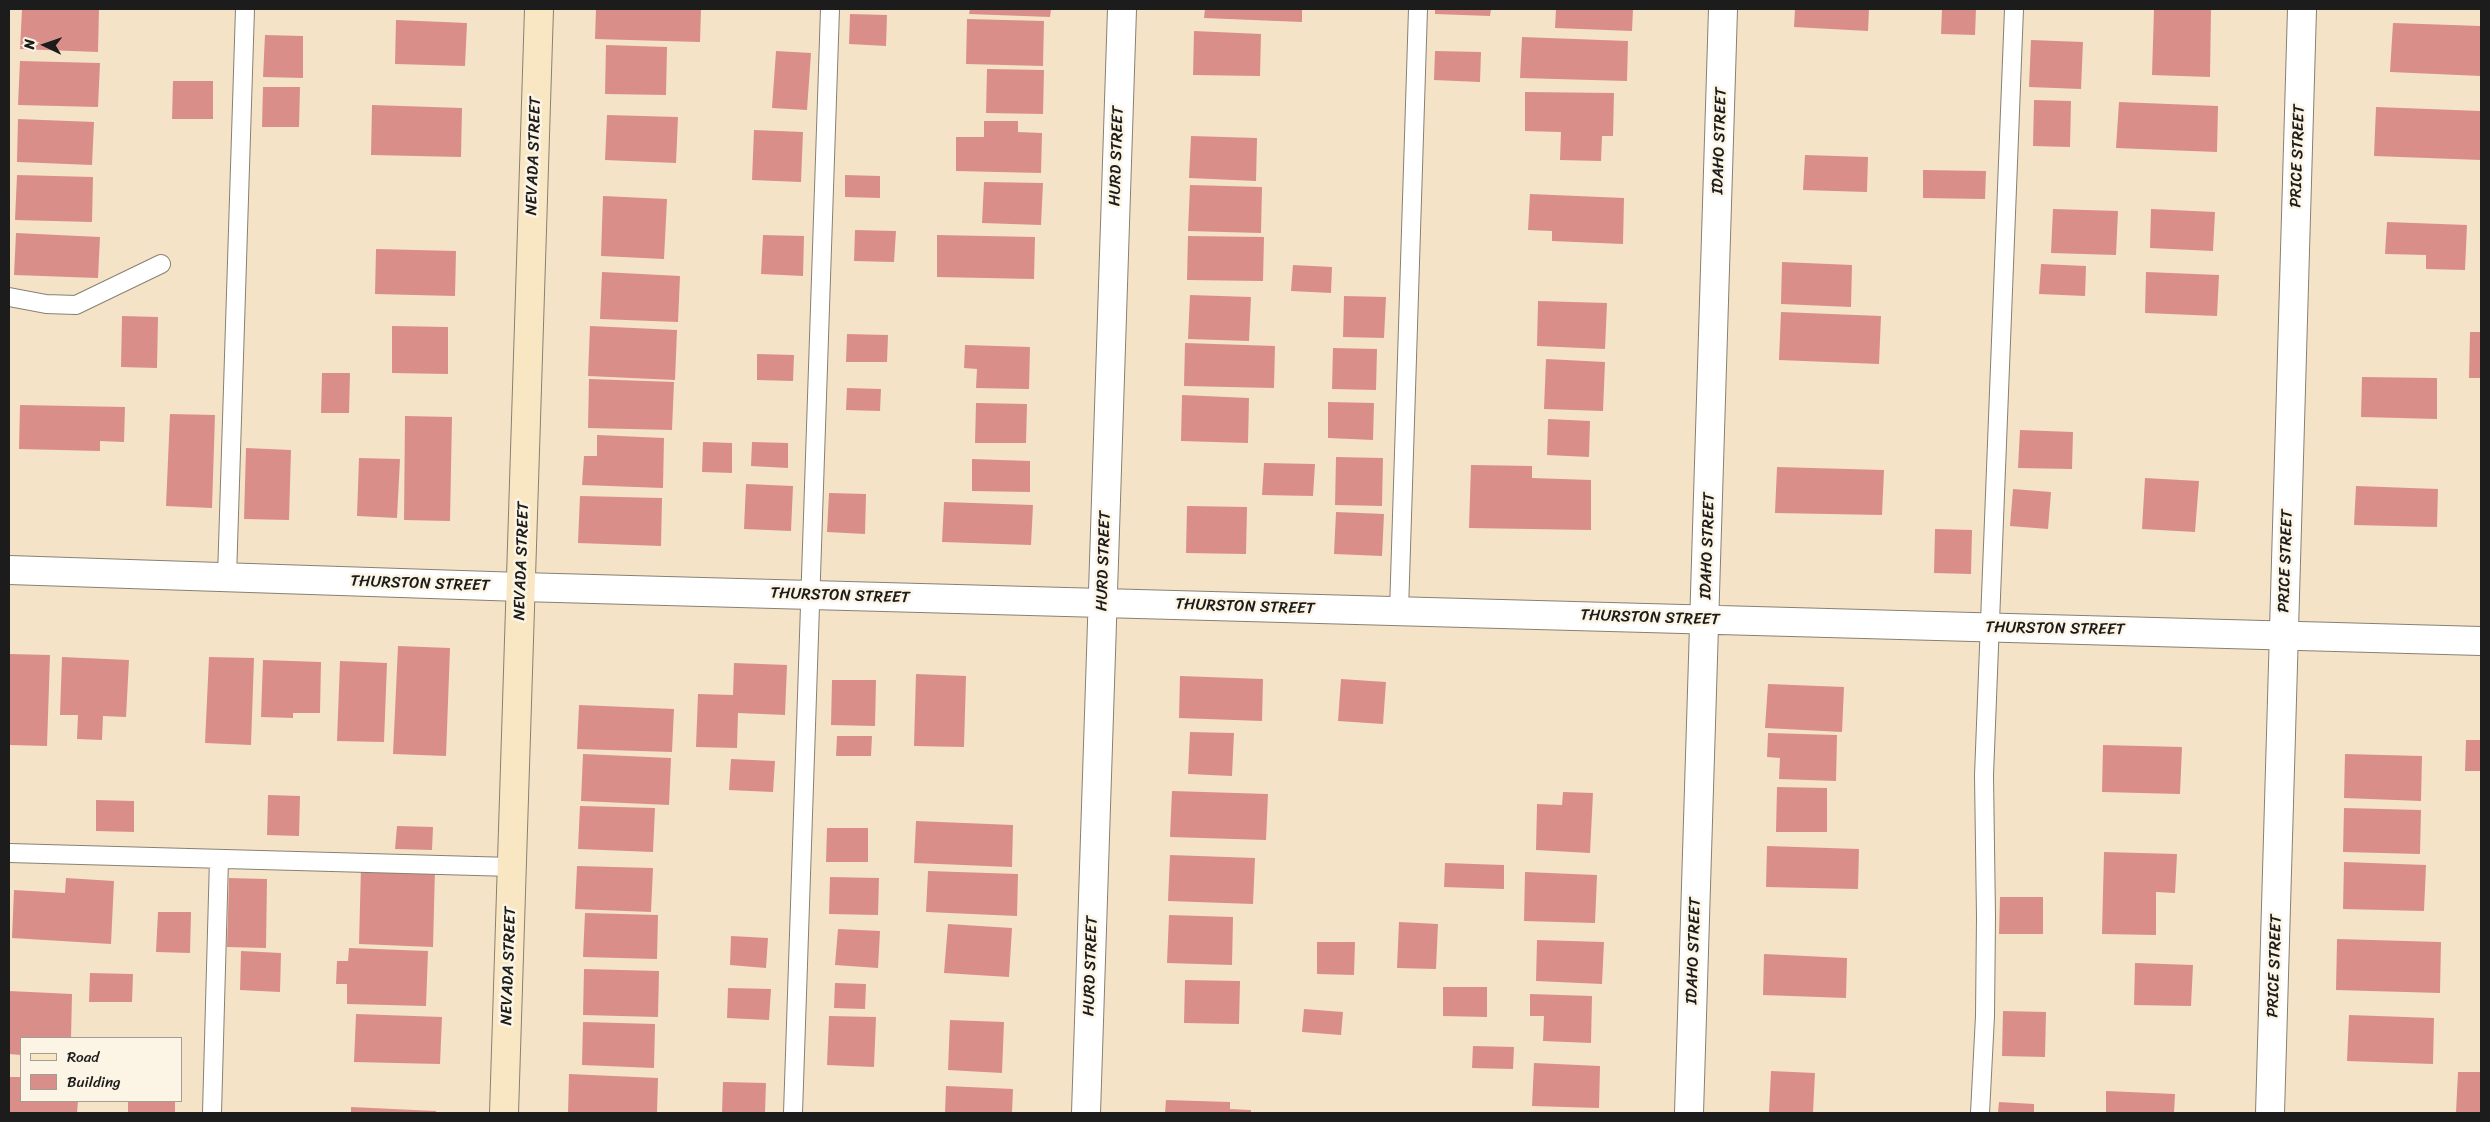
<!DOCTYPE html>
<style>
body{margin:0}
#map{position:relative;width:2490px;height:1122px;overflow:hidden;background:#f5e3c8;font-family:Sriracha,sans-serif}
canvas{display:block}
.frame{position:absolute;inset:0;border:10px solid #1c1c1c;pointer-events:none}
.legend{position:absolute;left:20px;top:1037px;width:162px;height:65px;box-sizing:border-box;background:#fcf5e5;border:1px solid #a29e95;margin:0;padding:6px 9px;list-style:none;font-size:15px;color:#1c1c1c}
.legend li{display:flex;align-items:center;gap:10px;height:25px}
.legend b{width:25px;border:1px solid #a29e95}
.north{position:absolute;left:20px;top:20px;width:50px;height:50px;-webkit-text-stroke:4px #fcf5e5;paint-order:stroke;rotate:273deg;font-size:14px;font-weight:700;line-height:20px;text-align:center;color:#1c1c1c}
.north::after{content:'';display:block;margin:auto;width:18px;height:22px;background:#1c1c1c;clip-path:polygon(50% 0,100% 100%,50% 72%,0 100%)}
</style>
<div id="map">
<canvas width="2490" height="1122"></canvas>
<div class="frame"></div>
<ul class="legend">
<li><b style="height:6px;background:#f9e7c3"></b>Road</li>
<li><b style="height:14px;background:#da8e8a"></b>Building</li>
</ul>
<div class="north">N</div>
</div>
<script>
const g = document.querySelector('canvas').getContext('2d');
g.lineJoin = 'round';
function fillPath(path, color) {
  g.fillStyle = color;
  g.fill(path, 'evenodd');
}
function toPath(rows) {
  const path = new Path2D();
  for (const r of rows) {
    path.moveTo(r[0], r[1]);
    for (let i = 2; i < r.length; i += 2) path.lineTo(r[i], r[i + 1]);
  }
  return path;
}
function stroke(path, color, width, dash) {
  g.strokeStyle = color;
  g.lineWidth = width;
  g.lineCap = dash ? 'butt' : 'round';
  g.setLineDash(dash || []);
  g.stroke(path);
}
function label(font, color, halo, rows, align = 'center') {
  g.font = font + ' Sriracha,sans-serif';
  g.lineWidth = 5;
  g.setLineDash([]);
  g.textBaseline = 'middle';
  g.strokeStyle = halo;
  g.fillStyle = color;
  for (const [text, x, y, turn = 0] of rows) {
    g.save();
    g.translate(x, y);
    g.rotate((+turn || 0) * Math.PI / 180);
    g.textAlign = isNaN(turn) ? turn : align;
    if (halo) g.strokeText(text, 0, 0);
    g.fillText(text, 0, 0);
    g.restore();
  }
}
fillPath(toPath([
 [22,9,99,9,98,52,20,49],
 [596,9,701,9,700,42,595,39],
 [970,9,1051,9,1050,17,969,14],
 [1205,9,1302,9,1302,22,1204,18],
 [1435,9,1491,9,1490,16,1435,14],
 [1556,9,1633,9,1632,31,1555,28],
 [1795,9,1869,9,1868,31,1794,27],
 [1942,9,1976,9,1975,35,1941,34],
 [2154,9,2211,9,2210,77,2152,75],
 [850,14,887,15,886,46,849,44],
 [967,19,1044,21,1043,66,966,64],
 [396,20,467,23,465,66,395,64],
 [2393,23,2481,26,2481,76,2390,72],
 [1194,31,1261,34,1260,76,1193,75],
 [265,35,303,36,303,78,263,77],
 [1522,37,1628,41,1627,81,1520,78],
 [2031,40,2083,42,2081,89,2029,87],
 [606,45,667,47,666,95,605,94],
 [776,51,811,53,807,110,772,108],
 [1435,51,1481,52,1480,82,1434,80],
 [20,61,100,63,98,107,18,105],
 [987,69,1044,70,1043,114,986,113],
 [173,81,213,81,213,119,172,119],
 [263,87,300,87,299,127,262,127],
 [1525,92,1614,93,1613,136,1602,136,1601,161,1560,160,1561,132,1525,131],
 [2034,100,2071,101,2070,147,2033,146],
 [2119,102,2218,106,2217,152,2116,148],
 [372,105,462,108,461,157,371,155],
 [2376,107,2481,111,2481,160,2374,156],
 [607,115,678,117,676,163,605,160],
 [18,119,94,122,92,165,17,162],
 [984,121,1018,121,1018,132,1042,133,1041,173,956,171,956,137,984,137],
 [754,130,803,132,801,182,752,180],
 [1191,136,1257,138,1256,181,1189,178],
 [1805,155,1868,157,1867,192,1803,190],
 [1923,170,1986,171,1985,199,1923,198],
 [17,175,93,177,92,222,15,220],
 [845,175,880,176,880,198,845,197],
 [984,182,1043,183,1041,225,982,223],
 [1190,185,1262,187,1261,233,1188,231],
 [1530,194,1624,198,1623,244,1552,241,1552,231,1528,230],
 [603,196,667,199,664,259,601,256],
 [2053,209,2118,211,2116,255,2051,253],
 [2151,209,2215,212,2213,251,2150,248],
 [2387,222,2467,225,2465,270,2426,269,2426,255,2385,254],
 [855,230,896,231,894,262,854,261],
 [16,233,100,237,98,278,14,275],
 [763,235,804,236,803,276,761,274],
 [937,235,1035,237,1034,279,937,277],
 [1188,236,1264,237,1263,281,1187,280],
 [376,249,456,251,455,296,375,294],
 [1782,262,1852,265,1851,307,1781,304],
 [2041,264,2086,266,2085,296,2039,294],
 [1293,265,1332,267,1331,293,1291,291],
 [602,272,680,276,678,322,600,319],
 [2146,272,2219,275,2217,316,2145,313],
 [1190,295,1251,297,1249,341,1188,339],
 [1344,296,1386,297,1384,338,1343,337],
 [1538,301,1607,303,1605,349,1537,346],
 [1781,312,1881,316,1879,364,1779,360],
 [122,316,158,317,157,368,121,367],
 [392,326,448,327,448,374,392,373],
 [590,326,677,330,675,380,588,376],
 [2470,332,2481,332,2481,378,2469,378],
 [847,334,888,335,887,362,846,362],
 [1185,343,1275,346,1274,388,1184,386],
 [965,345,1030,347,1029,389,976,388,977,369,964,368],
 [1333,348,1377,349,1376,390,1332,389],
 [757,354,794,355,793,381,757,380],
 [1546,359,1605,362,1603,411,1544,409],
 [322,373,350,373,349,413,321,413],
 [2362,377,2437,378,2437,419,2361,417],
 [589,379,674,382,672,430,588,428],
 [847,388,881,389,880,411,846,410],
 [1182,395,1249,398,1248,443,1181,441],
 [1328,402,1374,403,1373,440,1328,438],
 [976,403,1027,404,1026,443,975,443],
 [20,405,125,407,124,442,100,441,100,451,19,449],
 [170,414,215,415,212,508,166,506],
 [405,416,452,417,450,521,404,520],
 [1548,419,1590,421,1589,457,1547,455],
 [2020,430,2073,432,2072,469,2018,468],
 [597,435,664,438,663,488,582,485,584,456,597,456],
 [703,442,732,443,732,473,702,472],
 [752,442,788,443,788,468,751,466],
 [246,448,291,450,289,520,244,519],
 [1336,457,1383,458,1382,506,1335,505],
 [359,458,400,459,397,518,357,516],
 [972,459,1030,461,1030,492,972,491],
 [1264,463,1315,464,1313,496,1262,495],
 [1471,465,1532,466,1532,478,1591,480,1591,530,1469,528],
 [1777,467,1884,470,1882,515,1775,513],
 [2145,478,2199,481,2195,532,2142,529],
 [746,484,793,486,791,531,744,529],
 [2356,486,2438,489,2437,527,2354,525],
 [2013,489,2051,492,2048,529,2010,526],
 [829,493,866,494,865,534,827,532],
 [580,496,662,498,661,546,578,543],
 [944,502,1033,505,1031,545,942,542],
 [1187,506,1247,507,1246,554,1186,553],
 [1336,512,1384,514,1382,556,1334,554],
 [1935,529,1972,530,1971,574,1934,573],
 [398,646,450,648,446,756,393,754],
 [9,654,50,655,47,746,9,745],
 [62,657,129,660,126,717,103,716,102,740,77,739,78,715,60,715],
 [209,657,254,658,251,745,205,743],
 [263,660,321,662,320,713,293,713,293,718,261,717],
 [340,661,387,663,384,742,337,741],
 [734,663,787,665,785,715,738,713,737,748,696,747,698,694,733,695],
 [916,674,966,676,964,747,914,746],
 [1180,676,1263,679,1262,721,1179,718],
 [1341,679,1386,682,1383,724,1338,721],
 [832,680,876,680,875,726,831,725],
 [1768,684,1844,687,1842,732,1765,728],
 [579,705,674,709,672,752,577,749],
 [1190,732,1234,733,1232,776,1188,774],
 [1768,733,1837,735,1836,781,1779,779,1780,758,1767,757],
 [837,736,872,736,871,756,836,756],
 [2466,740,2481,740,2481,771,2465,771],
 [2103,745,2182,747,2180,794,2102,792],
 [583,754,671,758,669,805,581,801],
 [2345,754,2422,756,2421,801,2344,798],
 [731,759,775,761,773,792,729,790],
 [1777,787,1827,788,1827,832,1776,832],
 [1172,791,1268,794,1266,840,1170,837],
 [1563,792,1593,793,1590,853,1536,850,1537,804,1562,805],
 [268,795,300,796,299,836,267,835],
 [96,800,134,801,134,832,96,831],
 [580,806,655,808,653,852,578,849],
 [2344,808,2421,810,2420,854,2343,852],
 [916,821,1013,825,1012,867,914,863],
 [397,826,433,827,432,850,395,849],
 [827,828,868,828,868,862,826,862],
 [1767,846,1859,849,1858,889,1766,887],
 [2104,852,2177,854,2175,893,2156,892,2156,935,2102,934],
 [1170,855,1255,858,1253,904,1168,901],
 [2344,862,2426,865,2424,911,2343,909],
 [1445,863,1504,865,1504,889,1444,887],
 [577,866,653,868,651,912,575,909],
 [361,867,435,869,433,947,359,944],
 [928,871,1018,874,1017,916,926,912],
 [1525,872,1597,875,1595,923,1524,921],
 [830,877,879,878,878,915,829,914],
 [66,878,114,881,111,944,12,938,14,890,65,893],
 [229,878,267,879,266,948,227,947],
 [2000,897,2043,897,2043,934,1999,934],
 [158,912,191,912,190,953,156,952],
 [585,913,658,915,657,959,583,957],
 [1169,915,1233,917,1232,965,1167,963],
 [1399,922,1438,924,1436,969,1397,968],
 [948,924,1012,928,1009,977,944,973],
 [838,929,880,931,878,968,835,965],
 [731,936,768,938,766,968,730,965],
 [2337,939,2441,942,2440,993,2336,990],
 [1537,940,1604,942,1602,984,1536,981],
 [1317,942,1355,942,1354,975,1317,974],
 [349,948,428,951,426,1006,347,1004,347,984,336,984,337,961,348,961],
 [241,951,281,953,280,992,240,990],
 [1764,954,1847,958,1846,998,1763,995],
 [2135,963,2193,965,2191,1006,2134,1005],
 [584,969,659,971,658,1017,583,1015],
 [90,973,133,974,132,1002,89,1002],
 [1185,980,1240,981,1239,1024,1184,1023],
 [835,983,866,984,865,1009,834,1008],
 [1443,987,1487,987,1487,1017,1443,1016],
 [728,988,771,989,769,1020,727,1018],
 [9,991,72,994,71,1038,21,1038,21,1055,9,1054],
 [1530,994,1592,996,1591,1043,1543,1041,1544,1016,1530,1016],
 [1304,1009,1343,1012,1341,1035,1302,1032],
 [2003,1011,2046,1012,2045,1057,2002,1056],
 [356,1014,442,1017,440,1064,354,1062],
 [2349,1015,2434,1018,2433,1064,2347,1061],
 [829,1016,876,1017,874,1067,827,1065],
 [950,1020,1004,1022,1002,1073,948,1070],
 [583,1022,655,1024,654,1068,582,1065],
 [1473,1046,1514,1047,1513,1069,1472,1068],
 [1534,1063,1600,1066,1599,1108,1532,1106],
 [1771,1071,1815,1073,1813,1113,1769,1113],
 [2458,1072,2481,1072,2481,1113,2456,1113],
 [569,1074,658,1078,657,1113,568,1113],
 [10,1077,21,1077,21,1101,78,1101,77,1113,9,1113],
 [723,1082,766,1083,765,1113,722,1113],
 [946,1086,1013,1089,1012,1113,945,1113],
 [2106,1091,2175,1094,2174,1113,2106,1113],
 [1166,1100,1230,1102,1230,1109,1251,1110,1251,1113,1165,1113],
 [128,1101,175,1101,175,1113,128,1113],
 [1999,1102,2034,1104,2034,1113,1998,1113],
 [351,1107,436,1111,436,1113,351,1113]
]), '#da8e8a');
const lane = toPath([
 [9,297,46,304,76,305,161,264],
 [227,577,245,9],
 [1399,611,1418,9],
 [9,853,512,867],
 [212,1113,219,859],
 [793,1113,830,9],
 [1980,1113,1985,1016,1986,917,1984,775,2014,9]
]);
const street = toPath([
 [9,570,521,587,2481,641],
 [1086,1113,1122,9],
 [1689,1113,1723,9],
 [2270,1113,2302,9]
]);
const secondary = toPath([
 [504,1113,539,9]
]);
stroke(lane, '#888072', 20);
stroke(street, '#888072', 30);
stroke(secondary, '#888072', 30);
stroke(lane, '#fff', 18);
stroke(street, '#fff', 28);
stroke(secondary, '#f9e7c3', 28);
label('16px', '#1c1c1c', '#fcf5e5', [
 ["IDAHO STREET",1720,141,-88],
 ["NEVADA STREET",534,156,-88],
 ["HURD STREET",1117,156,-88],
 ["PRICE STREET",2298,156,-88],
 ["IDAHO STREET",1708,546,-88],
 ["NEVADA STREET",522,561,-88],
 ["HURD STREET",1104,561,-88],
 ["PRICE STREET",2286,561,-88],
 ["THURSTON STREET",420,584,2],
 ["THURSTON STREET",840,596,2],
 ["THURSTON STREET",1245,607,2],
 ["THURSTON STREET",1650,618,2],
 ["THURSTON STREET",2055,629,1],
 ["IDAHO STREET",1694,951,-88],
 ["NEVADA STREET",509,966,-88],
 ["HURD STREET",1091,966,-88],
 ["PRICE STREET",2275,966,-88]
]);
</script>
